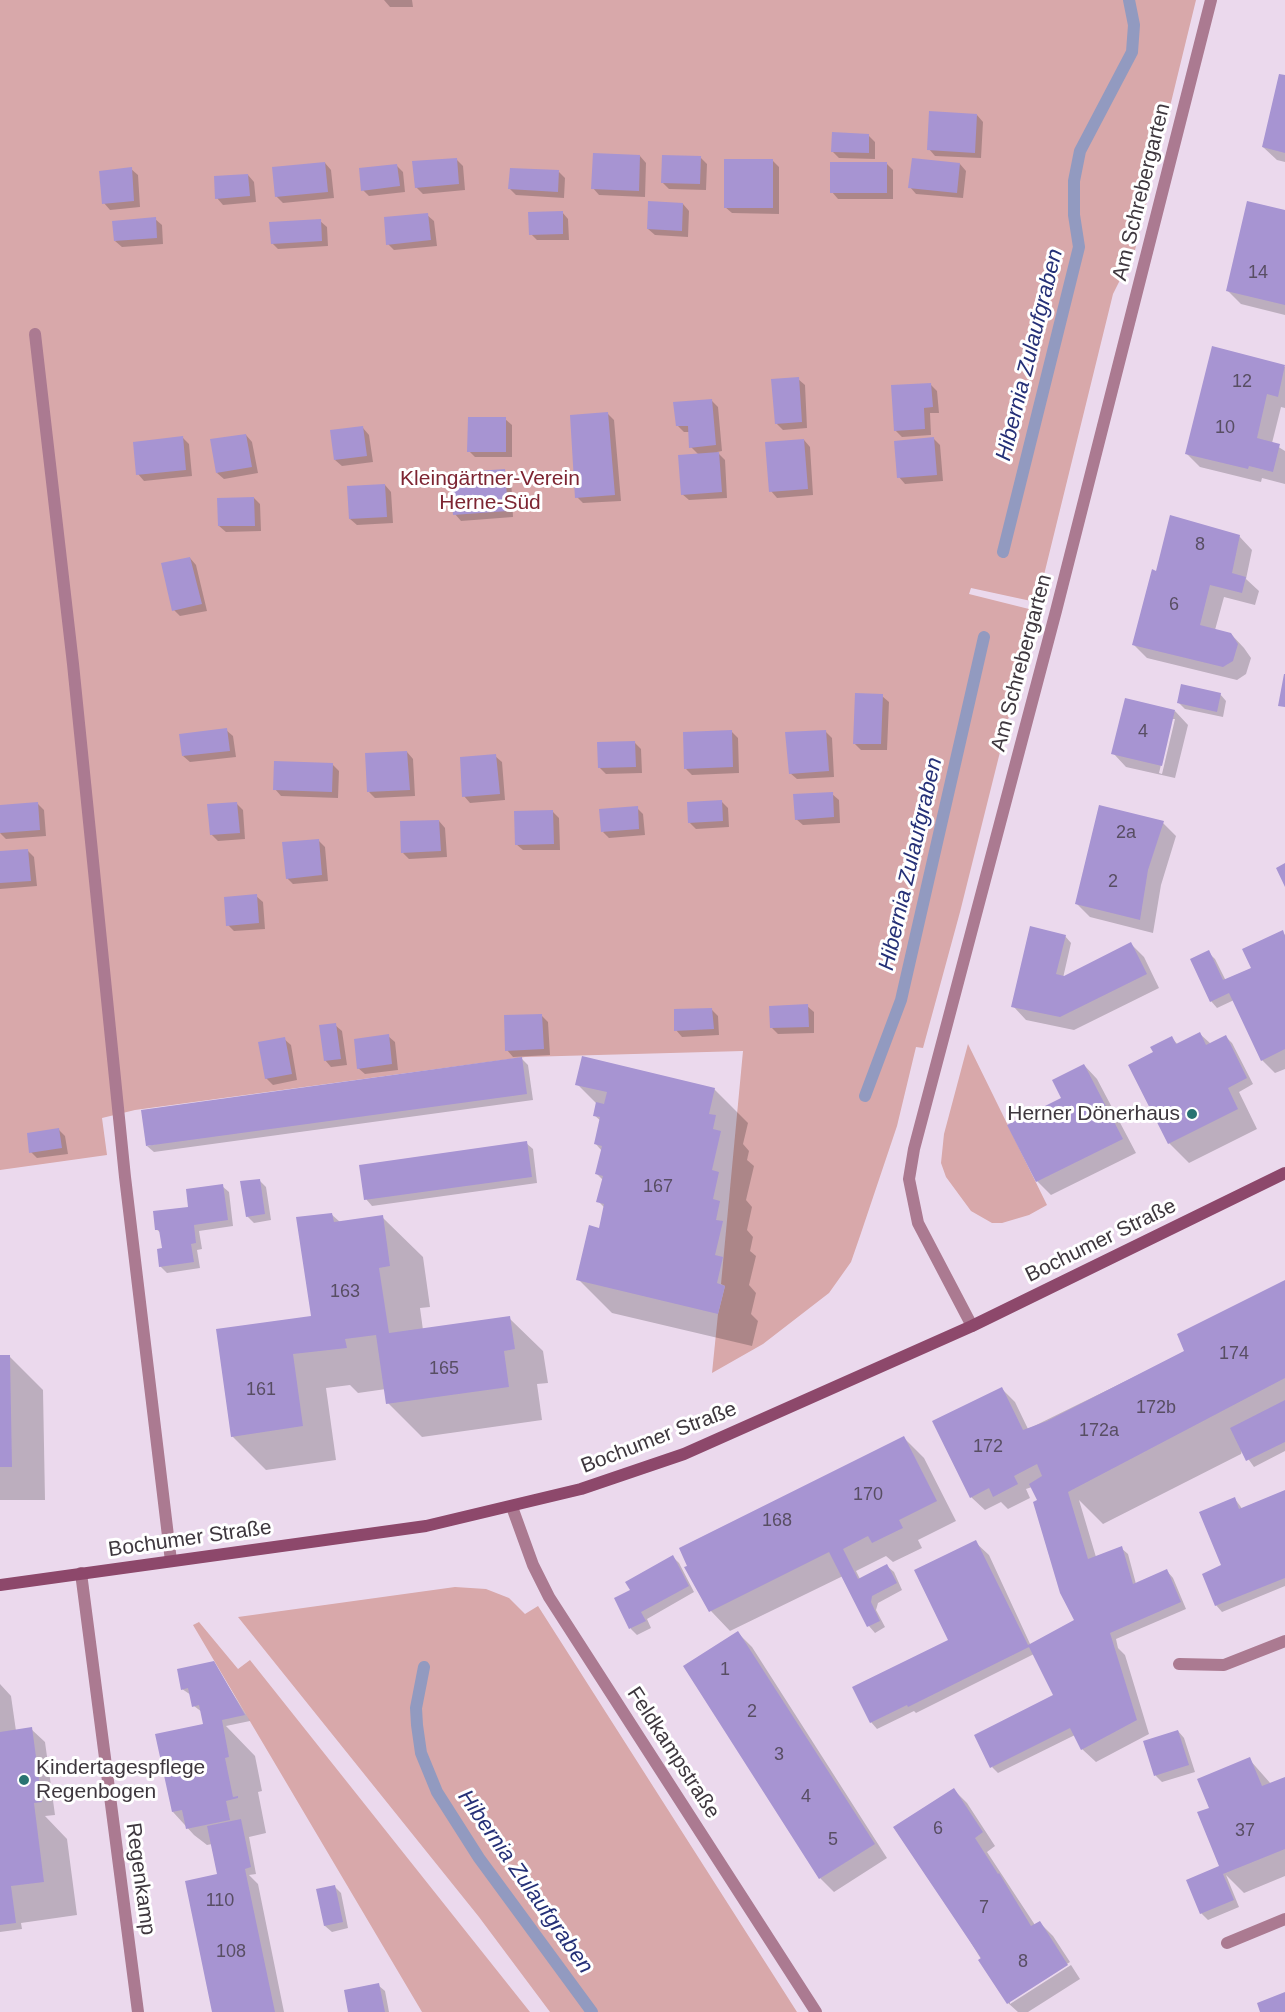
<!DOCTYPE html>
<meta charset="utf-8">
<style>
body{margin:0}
canvas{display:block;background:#ebd9ed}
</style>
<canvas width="1285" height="2012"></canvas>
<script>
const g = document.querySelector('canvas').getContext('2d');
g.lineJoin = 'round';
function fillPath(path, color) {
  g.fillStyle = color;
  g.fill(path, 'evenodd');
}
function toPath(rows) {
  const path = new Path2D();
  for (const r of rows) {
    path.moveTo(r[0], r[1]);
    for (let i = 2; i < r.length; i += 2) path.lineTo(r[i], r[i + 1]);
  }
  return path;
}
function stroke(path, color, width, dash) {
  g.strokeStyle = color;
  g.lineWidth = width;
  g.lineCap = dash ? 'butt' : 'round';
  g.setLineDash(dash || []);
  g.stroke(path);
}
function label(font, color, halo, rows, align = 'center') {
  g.font = font + ' Helvetica,sans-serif';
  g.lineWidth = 6;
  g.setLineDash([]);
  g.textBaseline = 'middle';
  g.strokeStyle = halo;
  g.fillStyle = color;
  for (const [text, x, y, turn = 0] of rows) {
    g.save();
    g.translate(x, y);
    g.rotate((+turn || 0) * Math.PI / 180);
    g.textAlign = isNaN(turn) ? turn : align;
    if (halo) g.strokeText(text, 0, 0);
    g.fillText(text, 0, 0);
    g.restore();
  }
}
fillPath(toPath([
 [0,0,1196,0,1135,250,1113,294,1042,583,1036,581,1031,601,971,588,969,594,1029,609,1024,630,1030,632,960,912,923,1048,916,1047,897,1126,860,1236,851,1262,829,1293,763,1344,712,1373,718,1314,725,1286,721,1284,743,1051,525,1057,135,1110,102,1118,107,1155,0,1170],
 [968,1044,1047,1205,1029,1215,1002,1223,992,1223,971,1211,946,1177,941,1163,944,1134],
 [455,1587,486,1589,509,1598,525,1614,538,1606,797,2012,550,2012,479,1917,238,1617],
 [199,1622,238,1669,250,1660,530,2012,422,2012,193,1625]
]), '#d8a8aa');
fillPath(toPath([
 [384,0,412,0,413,7,390,7],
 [1285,77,1285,162,1277,160,1263,147],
 [977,115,983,122,981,158,935,156,929,149],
 [868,135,875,142,875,159,839,158,833,152],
 [640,156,646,163,645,197,599,195,593,188],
 [700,157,707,164,706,190,669,189,662,182],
 [456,159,463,166,465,190,423,194,416,187],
 [773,161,779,167,779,214,732,213,725,207],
 [325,163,331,170,334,198,283,203,276,196],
 [887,164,893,170,893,199,838,199,832,192],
 [960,164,966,171,963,198,916,194,910,187],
 [396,165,403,172,405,192,369,196,363,190],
 [131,169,138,175,140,207,110,210,104,203],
 [559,172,565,178,564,198,516,195,510,189],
 [248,175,254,182,256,202,223,205,217,198],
 [683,204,689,211,688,237,655,235,648,229],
 [562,212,568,219,569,240,537,240,531,234],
 [1285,212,1285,315,1241,304,1228,291],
 [427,215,434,221,437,246,394,250,388,244],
 [155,219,162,225,163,244,122,247,115,241],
 [320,221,327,227,328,246,278,249,272,243],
 [1213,348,1285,367,1285,408,1281,407,1272,443,1285,451,1285,484,1262,478,1261,482,1200,467,1187,454],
 [798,379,805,385,807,428,783,430,776,423],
 [931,385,937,391,939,413,930,413,931,435,902,437,895,430],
 [712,401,718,407,722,451,717,452,725,460,727,498,689,500,682,494,699,455,691,447,690,432,684,432,678,426],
 [607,413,614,420,621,501,583,503,577,497],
 [505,419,512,425,512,457,475,457,469,451],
 [363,428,369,435,373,462,342,466,335,460],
 [246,435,252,442,258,473,224,479,217,473],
 [183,438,189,444,192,476,144,481,138,474],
 [933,438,940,445,943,481,905,484,899,477],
 [804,440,810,447,813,495,777,498,771,491],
 [504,471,511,477,513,517,461,521,455,514],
 [385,485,391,492,393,523,357,525,350,519],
 [254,498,260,504,261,531,226,532,219,526],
 [1239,536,1252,550,1246,579,1259,591,1255,605,1224,597,1215,630,1231,634,1244,648,1251,658,1246,674,1237,680,1147,658,1134,645,1157,573],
 [190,558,196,565,207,611,180,616,174,610],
 [1220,694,1226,701,1223,717,1185,709,1179,703],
 [882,696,889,702,887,750,861,750,854,743],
 [1175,711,1188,725,1175,778,1126,767,1113,753],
 [1172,719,1175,719,1162,774,1159,773],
 [226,730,233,736,236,757,190,762,183,756],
 [731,731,738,738,739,773,692,775,686,769],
 [825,731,832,738,834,777,797,779,790,773],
 [635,743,641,749,642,773,606,774,599,767],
 [407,752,413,759,415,796,375,798,369,792],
 [495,756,502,762,505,800,470,803,464,796],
 [332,764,339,771,338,798,281,796,275,789],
 [832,794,839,800,840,823,803,825,796,819],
 [722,802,728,808,729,827,696,829,689,822],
 [236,803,243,810,245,839,218,841,211,834],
 [38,804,44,810,46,836,6,839,0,833,0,807],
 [637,808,643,814,645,835,609,838,603,832],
 [553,812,559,818,560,850,523,850,516,844],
 [439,821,445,828,447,857,409,859,403,853],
 [1163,823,1176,836,1161,885,1153,933,1090,917,1077,904],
 [318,840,325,847,328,881,293,884,287,878],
 [28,851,34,857,37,886,0,889,0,853],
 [256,896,263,902,265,929,234,931,228,925],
 [1282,932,1285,935,1285,1069,1275,1073,1262,1060,1234,1000,1217,1008,1211,1001,1208,952,1215,959,1226,981,1253,968],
 [1065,936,1071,943,1063,978,1131,944,1144,957,1159,988,1074,1030,1026,1020,1013,1006],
 [807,1006,814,1012,814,1033,778,1034,772,1028],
 [712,1010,718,1016,719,1035,682,1037,676,1030],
 [541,1015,548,1022,550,1055,513,1057,507,1050],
 [335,1025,342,1031,347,1065,331,1067,325,1060],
 [1200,1034,1211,1044,1226,1037,1232,1043,1253,1084,1239,1092,1257,1129,1189,1163,1169,1143,1155,1053,1172,1038,1178,1045],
 [388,1036,395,1042,398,1070,365,1074,358,1068],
 [284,1039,291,1045,297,1080,273,1085,266,1078],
 [522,1059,528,1065,533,1100,154,1152,147,1146],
 [1084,1065,1097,1079,1136,1153,1051,1195,1037,1181,1009,1126,1063,1099],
 [577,1084,714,1089,748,1123,743,1144,749,1151,747,1160,754,1166,746,1200,752,1207,747,1230,753,1237,750,1251,756,1256,749,1285,756,1293,751,1314,758,1321,752,1346,612,1313,578,1279,600,1229,605,1208,598,1201,603,1180,597,1174,602,1151,595,1143,601,1121,594,1115,597,1104],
 [59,1130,65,1136,68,1154,37,1158,31,1152],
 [526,1143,533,1149,537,1183,372,1206,366,1199],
 [259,1180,266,1187,271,1220,254,1223,247,1216],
 [222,1186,229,1192,233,1226,199,1231,202,1249,197,1250,200,1268,167,1273,160,1266,164,1249,162,1234,156,1229],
 [331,1214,340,1222,382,1217,423,1257,430,1307,420,1308,423,1330,509,1318,543,1351,548,1383,537,1384,542,1420,422,1437,388,1403,386,1389,358,1393,350,1385,326,1388,336,1460,266,1470,232,1436,312,1317],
 [1285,1282,1285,1451,1254,1467,1242,1450,1241,1454,1103,1524,1079,1500,1096,1557,1121,1548,1128,1554,1136,1584,1167,1571,1173,1578,1186,1609,1116,1639,1118,1648,1125,1655,1149,1734,1096,1762,1082,1749,1075,1735,998,1773,992,1767,1058,1702,1034,1654,916,1713,914,1711,877,1729,871,1722,950,1640,975,1542,989,1555,1031,1646,1076,1621,1039,1501,1032,1487,1026,1489,1030,1498,1008,1509,1001,1502,985,1510,971,1497,1002,1389,1015,1402,1028,1429,1185,1352],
 [0,1356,9,1356,43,1390,45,1500,0,1500],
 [904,1438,924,1458,956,1521,918,1540,922,1548,893,1562,886,1556,856,1571,860,1579,887,1566,894,1572,902,1590,878,1603,876,1610,885,1627,875,1633,869,1626,843,1576,730,1631,711,1611,686,1567],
 [1285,1492,1285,1586,1222,1612,1216,1605,1235,1499,1243,1510],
 [673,1557,679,1563,694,1592,647,1619,651,1628,637,1635,631,1629,616,1599,632,1591],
 [738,1633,752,1647,887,1858,834,1892,820,1878,685,1667],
 [213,1662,250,1721,226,1726,255,1756,262,1791,258,1792,266,1833,249,1837,256,1874,249,1875,258,1884,284,2012,214,2012,220,1875,212,1844,207,1845,194,1835,173,1812,206,1725,202,1712,194,1706,191,1695,182,1689],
 [0,1684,11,1696,16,1731,31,1729,45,1742,55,1815,45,1816,67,1839,77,1915,21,1923,22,1929,0,1932],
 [1178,1731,1184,1738,1195,1772,1162,1782,1156,1776,1145,1742],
 [1249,1759,1271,1784,1285,1778,1285,1876,1244,1893,1226,1875,1239,1907,1208,1920,1201,1913,1188,1881,1224,1873,1211,1808],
 [954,1790,967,1803,995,1846,987,1852,1035,1925,1039,1922,1053,1936,1070,1962,1010,2000,1010,2004,1071,1965,1080,1979,1028,2012,1018,2012,1008,2003,932,1879],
 [334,1886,341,1893,348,1928,332,1932,325,1926],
 [378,1985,385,1991,389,2012,349,2012]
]), '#0003');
stroke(toPath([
 [1003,552,1079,247,1074,215,1074,181,1080,151,1132,52,1134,25,1129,0],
 [865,1096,901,1000,984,637],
 [424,1667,416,1708,417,1725,421,1753,437,1792,479,1858,592,2012]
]), '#929ac0', 12);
fillPath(toPath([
 [1279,74,1285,75,1285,153,1262,147],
 [929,111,977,114,975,153,927,150],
 [832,132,869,134,869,153,831,152],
 [593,153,640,155,639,191,591,189],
 [662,155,701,156,700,184,661,183],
 [457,158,459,184,415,188,412,161],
 [912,158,960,163,957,193,908,188],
 [724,159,773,159,773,208,724,208],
 [325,162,328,192,275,197,272,167],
 [830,162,887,162,887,193,830,193],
 [397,164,400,186,361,191,359,168],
 [132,167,134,201,102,204,99,171],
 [510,168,559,170,558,192,508,189],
 [248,174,250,196,215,199,214,176],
 [648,201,683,203,682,231,647,229],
 [1247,201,1285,210,1285,305,1226,291],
 [563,211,563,234,529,235,528,212],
 [428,213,431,240,386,245,384,217],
 [156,217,157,238,114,241,112,221],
 [321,219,322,241,271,244,269,222],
 [1212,346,1285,365,1278,397,1267,394,1257,438,1280,444,1273,472,1249,466,1248,469,1185,454],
 [799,377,802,422,775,424,771,379],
 [931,383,933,407,924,408,925,429,894,431,891,385],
 [712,399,716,445,689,448,688,426,676,426,673,402],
 [608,412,615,495,575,498,570,415],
 [468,417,506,417,506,452,467,452],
 [363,426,367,456,334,460,330,430],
 [246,434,252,467,216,473,210,439],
 [183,436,186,470,136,475,133,442],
 [934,437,937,475,897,478,894,441],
 [804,439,808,489,769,492,765,442],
 [719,452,722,492,681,495,678,455],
 [505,469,508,511,453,515,450,473],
 [385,484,387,517,349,519,347,486],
 [254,497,255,526,218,526,217,498],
 [1170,515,1240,535,1232,573,1246,577,1242,593,1210,585,1200,625,1231,633,1238,644,1233,661,1223,667,1132,645,1152,569,1156,571],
 [190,557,202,604,172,611,161,563],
 [1284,674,1285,674,1285,707,1278,706],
 [1181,684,1221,693,1217,712,1177,703],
 [855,693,883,694,881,744,853,744],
 [1125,698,1175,710,1162,766,1111,754],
 [227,728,230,751,182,756,179,734],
 [732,730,733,767,684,769,683,732],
 [826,730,829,771,789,774,785,732],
 [635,741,636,767,598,768,597,742],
 [407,751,410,790,367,792,365,753],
 [496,754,500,794,462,797,460,757],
 [274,761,333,763,332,792,273,790],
 [833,792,834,817,795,820,793,794],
 [722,800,723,821,688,823,687,802],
 [38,802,40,830,0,833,0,805],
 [237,802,240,833,210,835,207,804],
 [1099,805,1164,821,1148,870,1140,920,1075,904],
 [638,806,639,829,601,832,599,809],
 [553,810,554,844,515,845,514,811],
 [439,820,441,851,401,853,400,821],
 [319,839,322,875,286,879,282,842],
 [28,849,31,881,0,883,0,851],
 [1285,863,1285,887,1276,868],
 [257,894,259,923,226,926,224,897],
 [1030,926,1066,935,1056,974,1064,976,1131,942,1147,974,1060,1017,1011,1007],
 [1283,930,1285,936,1285,1049,1261,1061,1229,993,1210,1002,1190,959,1209,950,1223,980,1251,968,1242,949],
 [808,1004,809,1027,770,1028,769,1006],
 [712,1008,714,1029,674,1031,674,1009],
 [542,1014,544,1049,505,1051,504,1015],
 [336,1023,341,1059,324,1061,319,1025],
 [1200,1032,1206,1045,1226,1035,1247,1078,1228,1088,1238,1109,1168,1144,1128,1065,1153,1052,1150,1047,1172,1036,1176,1044],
 [389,1034,392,1064,357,1069,354,1039],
 [285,1037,292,1074,265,1079,258,1042],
 [582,1056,715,1088,709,1114,716,1115,713,1129,721,1131,712,1170,719,1172,713,1199,720,1201,716,1220,723,1221,715,1255,723,1257,717,1283,725,1286,718,1314,576,1280,589,1225,599,1228,604,1204,596,1202,603,1176,595,1174,602,1146,594,1144,600,1117,593,1116,596,1102,604,1104,607,1092,575,1085],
 [522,1057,527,1094,146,1146,141,1110],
 [1084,1064,1123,1139,1036,1182,1007,1125,1061,1098,1052,1080],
 [59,1128,62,1148,29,1153,27,1133],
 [527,1141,532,1177,364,1200,359,1165],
 [260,1179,265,1214,246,1217,240,1181],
 [223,1184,228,1220,194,1225,196,1243,191,1244,194,1262,159,1267,157,1249,162,1248,159,1230,155,1230,153,1211,188,1207,186,1189],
 [332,1213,334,1222,383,1215,390,1266,379,1268,389,1333,510,1316,515,1349,504,1351,509,1387,386,1404,376,1335,345,1339,347,1348,293,1354,303,1426,231,1437,216,1329,311,1316,296,1217],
 [1285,1280,1285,1378,1068,1492,1088,1559,1122,1546,1133,1584,1167,1569,1181,1602,1110,1633,1137,1720,1081,1750,1070,1728,990,1768,974,1735,1053,1695,1028,1645,1074,1620,1060,1593,1033,1502,1037,1500,1029,1484,1042,1476,1037,1464,1014,1476,1018,1484,993,1497,989,1488,970,1498,932,1421,1002,1387,1023,1430,1047,1421,1184,1351,1177,1334],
 [0,1355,10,1355,12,1467,0,1467],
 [1285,1400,1285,1442,1246,1461,1230,1428],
 [904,1436,937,1501,899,1520,903,1528,872,1543,868,1536,843,1549,858,1579,887,1564,897,1583,872,1596,871,1602,880,1621,867,1627,829,1552,709,1612,684,1567,687,1566,679,1548],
 [1285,1490,1285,1578,1215,1606,1202,1574,1221,1565,1199,1512,1235,1497,1239,1509],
 [976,1540,1029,1647,908,1707,907,1705,870,1723,852,1687,948,1640,914,1570],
 [673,1555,689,1586,641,1612,646,1621,629,1629,614,1598,630,1590,625,1582],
 [738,1631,875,1844,819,1879,683,1666],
 [214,1661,245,1715,222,1720,229,1757,225,1758,233,1797,238,1796,238,1798,226,1801,230,1820,186,1829,182,1810,172,1812,155,1734,203,1724,199,1705,192,1707,188,1688,181,1690,177,1669],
 [32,1727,42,1802,34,1803,44,1882,11,1886,16,1923,0,1925,0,1732],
 [1178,1730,1189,1765,1154,1776,1143,1741],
 [1250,1757,1262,1786,1285,1777,1285,1849,1223,1874,1234,1900,1200,1914,1186,1880,1219,1866,1197,1812,1209,1808,1197,1779],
 [954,1788,983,1832,975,1838,998,1874,999,1873,1031,1926,1040,1921,1068,1965,1007,2004,978,1960,981,1958,893,1827],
 [241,1819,251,1867,245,1869,275,2012,212,2012,185,1881,217,1874,207,1826],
 [335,1885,343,1922,324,1926,316,1889],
 [379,1983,385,2012,348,2012,344,1990],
 [1285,1992,1285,2012,1260,2012,1257,2003]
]), '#a794d2');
stroke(toPath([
 [35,334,73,664,125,1177,171,1561]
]), '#ab7a91', 12);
stroke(toPath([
 [972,1326,918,1223,909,1179,914,1149,1056,611,1211,0],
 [512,1507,533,1565,549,1597,816,2012],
 [81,1573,138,2012],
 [1179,1664,1224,1665,1285,1641],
 [1227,1943,1285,1919]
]), '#ab7a91', 12);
stroke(toPath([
 [0,1585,426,1526,581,1489,684,1454,972,1326,1285,1173]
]), '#8d486b', 12);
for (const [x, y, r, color] of [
 [1192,1114,6,"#297372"],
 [24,1780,6,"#297372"]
]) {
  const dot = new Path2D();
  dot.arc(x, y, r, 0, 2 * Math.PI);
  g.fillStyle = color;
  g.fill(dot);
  stroke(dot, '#fff', 2);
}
label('18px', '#584e63', null, [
 ["14",1258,273],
 ["12",1242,382],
 ["10",1225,428],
 ["8",1200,545],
 ["6",1174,605],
 ["4",1143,732],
 ["2a",1126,833],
 ["2",1113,882],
 ["167",658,1187],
 ["163",345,1292],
 ["174",1234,1354],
 ["165",444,1369],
 ["161",261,1390],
 ["172b",1156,1408],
 ["172a",1099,1431],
 ["172",988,1447],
 ["170",868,1495],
 ["168",777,1521],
 ["1",725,1670],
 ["2",752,1712],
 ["3",779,1755],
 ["4",806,1797],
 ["6",938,1829],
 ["37",1245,1831],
 ["5",833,1840],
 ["110",220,1901],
 ["7",984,1908],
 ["108",231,1952],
 ["8",1023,1962]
]);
label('21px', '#3e373e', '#fff', [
 ["Am Schrebergarten",1142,192,-76],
 ["Am Schrebergarten",1022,663,-75],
 ["Bochumer Straße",1101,1241,-26],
 ["Bochumer Straße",659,1438,-21],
 ["Bochumer Straße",190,1539,-8],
 ["Feldkampstraße",673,1753,57],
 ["Regenkamp",140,1879,82]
]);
label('21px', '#7d2532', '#fff', [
 ["Kleingärtner-Verein",490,479],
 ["Herne-Süd",490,503]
]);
label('21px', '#3e373e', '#fff', [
 ["Herner Dönerhaus",1180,1114],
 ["Kindertagespflege",36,1768,"left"],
 ["Regenbogen",36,1792,"left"]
], 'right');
label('italic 22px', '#253077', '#fff', [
 ["Hibernia Zulaufgraben",1030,355,-76],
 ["Hibernia Zulaufgraben",911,864,-77],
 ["Hibernia Zulaufgraben",525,1882,55]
]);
</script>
